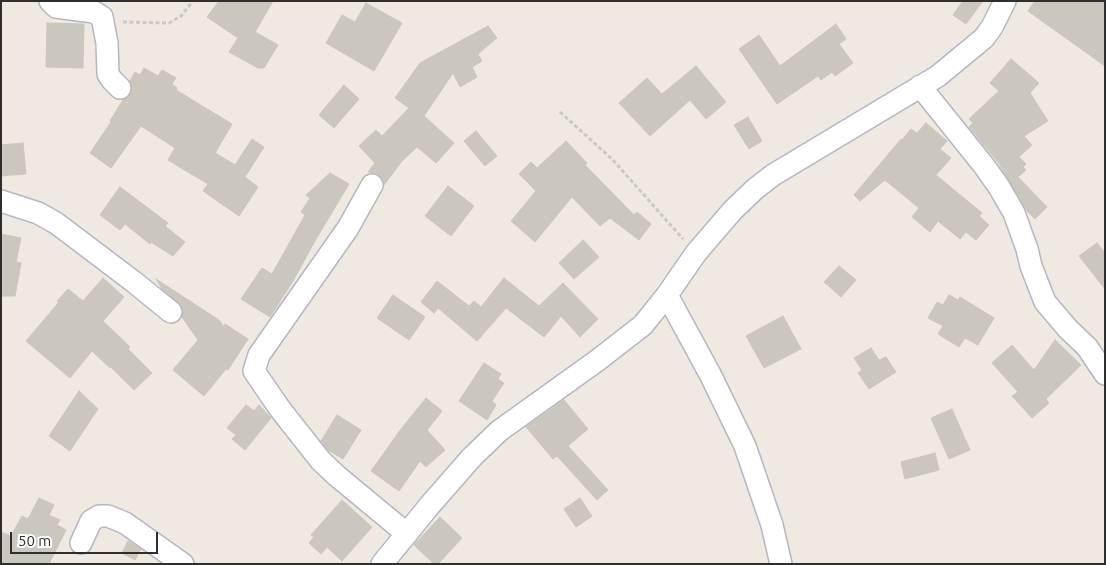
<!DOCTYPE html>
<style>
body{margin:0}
#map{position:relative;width:1106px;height:565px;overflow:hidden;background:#efe9e1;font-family:Ubuntu,sans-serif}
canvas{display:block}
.frame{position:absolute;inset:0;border:2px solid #2e2e2e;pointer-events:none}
.scale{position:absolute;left:10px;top:532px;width:148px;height:22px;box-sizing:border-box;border:2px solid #2e2e2e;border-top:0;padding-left:6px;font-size:15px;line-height:18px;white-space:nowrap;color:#2e2e2e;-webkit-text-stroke:4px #fff;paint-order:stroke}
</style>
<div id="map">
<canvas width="1106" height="565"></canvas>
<div class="frame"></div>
<div class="scale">50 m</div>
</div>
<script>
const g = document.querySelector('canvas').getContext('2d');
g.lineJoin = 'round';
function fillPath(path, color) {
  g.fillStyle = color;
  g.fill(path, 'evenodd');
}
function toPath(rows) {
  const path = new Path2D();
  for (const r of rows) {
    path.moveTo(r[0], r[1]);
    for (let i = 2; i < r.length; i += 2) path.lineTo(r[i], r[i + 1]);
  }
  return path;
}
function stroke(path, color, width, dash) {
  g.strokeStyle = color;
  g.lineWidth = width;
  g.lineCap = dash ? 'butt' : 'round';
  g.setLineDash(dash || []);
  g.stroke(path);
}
const building = toPath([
 [219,1,273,1,255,32,278,45,264,68,258,68,229,52,238,38,207,17,219,1],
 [963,1,983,1,966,24,953,15,963,1],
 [1035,1,1105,1,1105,66,1028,11,1035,1],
 [366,3,402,23,374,71,326,43,342,15,355,22,366,3],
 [47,23,84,24,83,68,46,67,47,23],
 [836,24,846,39,839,44,853,63,835,76,832,72,821,80,818,76,777,104,739,49,759,35,780,66,836,24],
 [488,26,497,38,478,54,482,61,472,67,477,77,460,87,453,73,424,116,454,143,436,163,417,147,402,161,384,185,383,179,378,174,368,172,375,163,359,146,376,130,382,136,409,108,395,98,420,63,488,26],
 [1011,59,1039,83,1030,93,1048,121,1024,136,1032,145,1019,157,1026,164,1023,167,1026,170,1018,177,1047,207,1035,219,1027,211,998,162,969,127,973,123,969,119,999,91,990,83,1011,59],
 [696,66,726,102,706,119,690,100,650,136,619,103,647,78,662,94,696,66],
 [144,68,158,76,162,70,176,78,172,84,177,88,176,90,232,124,215,153,235,165,252,139,264,147,245,177,258,187,239,216,203,191,208,184,168,160,175,148,141,126,111,168,90,153,111,122,110,121,123,100,128,97,132,92,132,85,130,81,135,72,140,75,144,68],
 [344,85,359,99,334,128,319,115,344,85],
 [748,117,762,141,749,149,734,125,748,117],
 [926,123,947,141,940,149,951,158,936,175,982,213,979,216,989,225,976,240,966,232,960,239,938,221,930,232,912,217,919,208,885,180,860,201,854,195,901,139,902,140,911,129,917,133,926,123],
 [476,131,497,156,485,166,464,141,476,131],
 [566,141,587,163,585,165,634,215,637,212,651,224,639,240,610,218,600,226,572,197,535,242,511,221,536,191,519,174,531,162,537,168,566,141],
 [23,143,26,174,1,176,1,145,23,143],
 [330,173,349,184,315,241,293,281,270,317,241,299,262,268,272,274,305,215,301,212,310,198,306,195,330,173],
 [448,186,474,206,451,236,425,216,448,186],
 [120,187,168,223,165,226,185,242,173,256,151,242,150,244,125,224,120,230,100,215,120,187],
 [1,234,21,238,16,262,21,263,15,296,1,296,1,234],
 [583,240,599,257,574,279,559,263,583,240],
 [1097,243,1105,253,1105,289,1079,256,1097,243],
 [839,266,856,280,841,297,824,282,839,266],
 [103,278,124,297,103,321,130,347,128,349,152,373,134,390,111,367,110,368,92,351,70,378,26,341,59,302,57,301,68,289,83,301,103,278],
 [504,278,539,306,563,283,598,319,580,337,561,316,544,337,506,308,477,341,438,308,434,313,421,302,437,281,469,306,474,301,481,307,504,278],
 [156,279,219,320,224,327,225,324,248,339,228,370,226,369,204,396,173,370,198,340,182,317,182,307,162,289,156,279],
 [393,295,425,317,409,340,377,318,393,295],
 [949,295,958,300,960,297,994,318,978,345,965,338,959,347,938,334,943,326,928,318,937,302,943,305,949,295],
 [783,316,801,349,764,368,746,336,783,316],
 [1055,340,1081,365,1046,399,1049,403,1032,418,1012,396,1018,392,992,363,1012,345,1034,370,1055,340],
 [871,348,879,360,886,357,896,372,869,389,858,373,862,370,854,358,871,348],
 [484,363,501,374,498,379,504,383,492,401,496,405,487,420,459,401,484,363],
 [79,391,98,409,70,451,49,436,79,391],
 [426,398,442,411,427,430,445,450,426,467,420,461,399,491,371,471,401,429,426,398],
 [564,400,588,429,568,446,608,490,597,500,557,456,553,459,526,427,564,400],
 [246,405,254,411,259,405,271,418,245,450,232,439,236,435,227,428,246,405],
 [952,409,970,450,949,459,931,418,952,409],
 [337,415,361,430,343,459,328,450,321,441,337,415],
 [935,453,939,470,905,479,901,462,935,453],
 [39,498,54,505,49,515,60,520,57,525,66,530,49,564,1,564,1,532,11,536,22,516,28,519,39,498],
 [580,498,592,516,576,527,564,509,580,498],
 [342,500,372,527,342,561,327,547,321,554,309,543,314,537,311,535,342,500],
 [440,517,462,538,438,564,434,564,414,545,440,517],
 [128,541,141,549,135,560,122,553,128,541]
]);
fillPath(building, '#cbc7bf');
stroke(building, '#cbc5ba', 1);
const street = toPath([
 [50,1,56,7,94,12,102,17,107,43,108,74,112,80,120,88],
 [920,86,985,167,999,187,1014,213,1027,249,1031,266,1045,302,1068,329,1087,347,1105,374],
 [372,185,348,228,259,355,254,371,280,409,321,461,337,476,407,534],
 [1,201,38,213,56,223,134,282,171,312],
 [667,295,711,376,745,446,772,525,781,564],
 [81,543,91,521,99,516,108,516,125,523,183,564],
 [382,564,430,505,472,457,499,431,598,360,643,325,667,295,696,253,733,210,755,189,773,175,938,76,984,38,992,27,1005,1]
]);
stroke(street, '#b4b7c1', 24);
stroke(toPath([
 [123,22,169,23,181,16,193,1],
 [560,112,612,159,683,239]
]), '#c9c9c9', 3, [4, 2.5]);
stroke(street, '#fff', 21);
</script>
